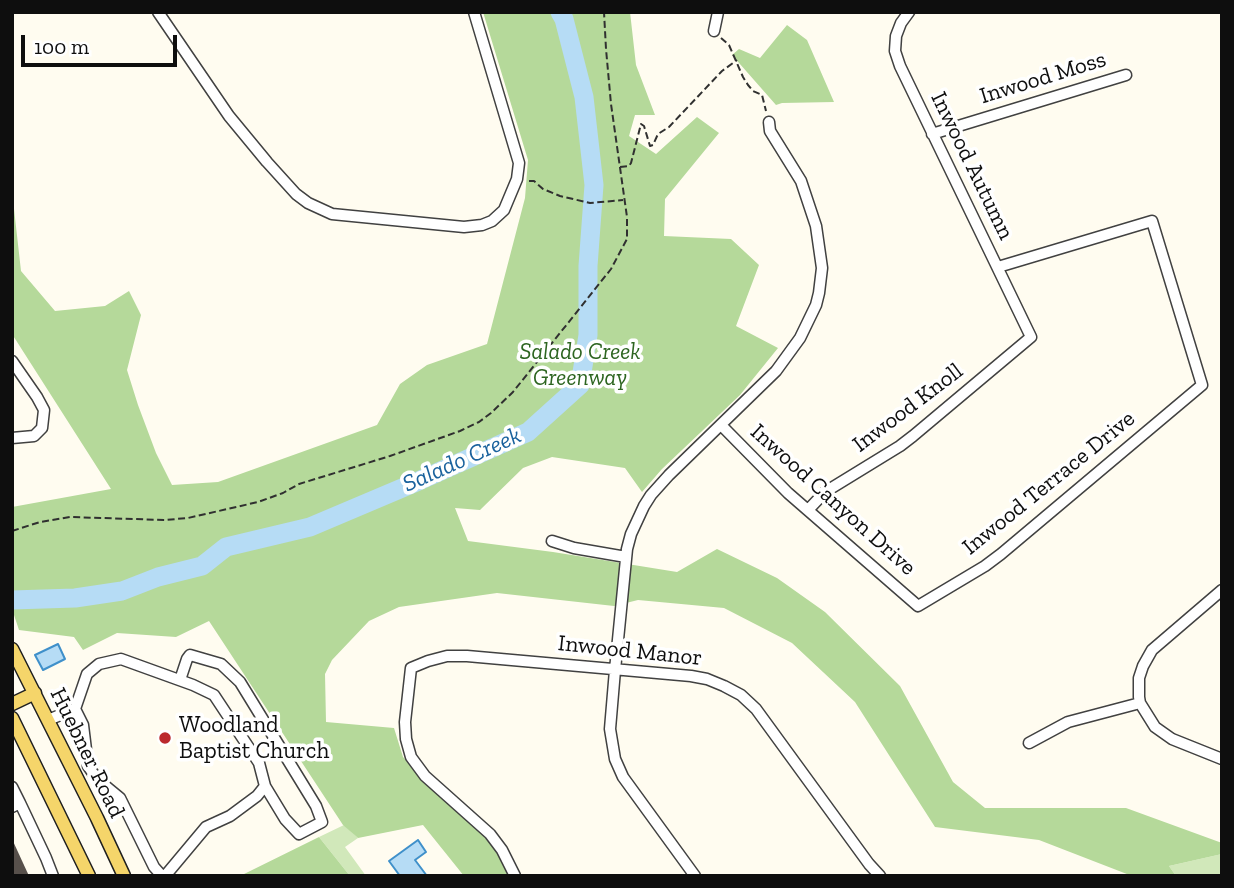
<!DOCTYPE html>
<style>
body{margin:0}
#map{position:relative;width:1234px;height:888px;overflow:hidden;background:#fffcf0;font-family:"Zilla Slab",serif}
canvas{display:block}
.frame{position:absolute;inset:0;border:14px solid #0e0e0e;pointer-events:none}
.scale{position:absolute;left:21px;top:35px;width:156px;height:32px;box-sizing:border-box;border:4px solid #0e0e0e;border-top:0;padding-left:9px;font-size:21px;line-height:24px;white-space:nowrap;color:#0e0e0e;-webkit-text-stroke:5px #fff;paint-order:stroke}
</style>
<div id="map">
<canvas width="1234" height="888"></canvas>
<div class="frame"></div>
<div class="scale">100 m</div>
</div>
<script>
const g = document.querySelector('canvas').getContext('2d');
g.lineJoin = 'round';
function fillPath(path, color) {
  g.fillStyle = color;
  g.fill(path, 'evenodd');
}
function toPath(rows) {
  const path = new Path2D();
  for (const r of rows) {
    path.moveTo(r[0], r[1]);
    for (let i = 2; i < r.length; i += 2) path.lineTo(r[i], r[i + 1]);
  }
  return path;
}
function stroke(path, color, width, dash) {
  g.strokeStyle = color;
  g.lineWidth = width;
  g.lineCap = dash ? 'butt' : 'round';
  g.setLineDash(dash || []);
  g.stroke(path);
}
function label(font, color, halo, rows, align = 'center') {
  g.font = font + ' "Zilla Slab",serif';
  g.lineWidth = 7;
  g.setLineDash([]);
  g.textBaseline = 'middle';
  g.strokeStyle = halo;
  g.fillStyle = color;
  for (const [text, x, y, turn = 0] of rows) {
    g.save();
    g.translate(x, y);
    g.rotate((+turn || 0) * Math.PI / 180);
    g.textAlign = isNaN(turn) ? turn : align;
    if (halo) g.strokeText(text, 0, 0);
    g.fillText(text, 0, 0);
    g.restore();
  }
}
fillPath(toPath([
 [344,825,358,838,345,847,366,876,350,876,319,837],
 [1222,854,1222,876,1176,876,1169,866]
]), '#d1e8ba');
fillPath(toPath([
 [483,12,630,12,636,65,655,115,635,115,629,136,656,154,697,117,719,133,665,199,664,236,731,239,759,265,736,326,778,348,740,395,662,469,642,492,625,468,552,457,523,468,480,510,455,508,468,541,553,552,677,572,717,549,777,578,825,612,900,686,953,782,985,808,1126,808,1222,843,1222,854,1169,866,1176,876,1132,876,1039,840,935,827,855,702,792,643,724,608,638,600,614,606,497,593,399,607,369,621,332,660,325,674,326,722,394,728,403,757,424,780,492,842,510,876,464,876,423,825,358,838,343,825,209,621,176,637,117,633,83,650,74,637,19,630,14,615,12,616,12,507,111,489,12,334,12,191,21,271,55,311,105,306,129,291,141,315,127,370,138,405,156,453,172,485,218,482,377,425,400,384,427,365,487,344,525,198,528,160],
 [787,25,807,40,834,102,782,103,776,105,732,55,739,49,760,58],
 [319,837,350,876,240,876]
]), '#b5d99a');
const water = toPath([
 [58,644,65,659,43,670,35,655,58,644],
 [418,840,426,852,415,860,427,876,400,876,389,861,418,840]
]);
fillPath(water, '#b6dcf5');
stroke(water, '#3f90ca', 2);
stroke(toPath([
 [12,600,75,598,122,591,158,577,202,566,226,547,310,527,414,483,528,432,580,385,588,335,588,266,594,185,584,97,564,19,560,12]
]), '#b6dcf5', 19);
fillPath(toPath([
 [12,839,29,876,12,876]
]), '#57504b');
const minor = toPath([
 [158,12,229,116,267,162,296,194,308,203,332,214,464,227,482,225,492,221,504,210,517,179,519,163,474,12],
 [714,31,718,12],
 [932,134,1126,75],
 [12,361,37,397,44,410,42,428,34,436,12,438],
 [721,425,788,493,918,606,985,566,1001,554,1202,385,1152,221,998,267],
 [808,510,825,492,900,446,913,436,1031,337,900,66,895,51,896,36,901,23,909,12],
 [552,541,574,548,626,557],
 [1222,590,1152,650,1143,666,1139,678,1139,697,1140,703,1155,727,1172,739,1222,759],
 [180,680,187,659,190,655,221,664,240,682,316,806,322,822,299,834,285,819,265,786],
 [75,709,83,725,88,766,97,779,120,798,154,867,162,876],
 [48,720,75,709,87,674,99,664,121,659,193,685,214,695,259,763,265,786,257,796,230,816,206,827,165,876],
 [1029,743,1068,722,1140,703],
 [12,787,20,803],
 [12,807,20,803,46,858,53,876],
 [515,876,502,850,490,834,425,776,411,757,406,739,405,722,411,668,428,661,447,656,467,656,691,676,707,679,724,686,741,695,756,709,869,864,880,876],
 [695,876,623,777,615,759,610,729,615,670,627,549,631,534,644,506,651,495,669,475,776,371,800,338,816,305,819,293,822,268,816,226,801,181,770,131,769,122]
]);
const major = toPath([
 [12,649,97,818,124,876],
 [12,704,35,693],
 [12,718,89,876]
]);
stroke(minor, '#414141', 13);
stroke(major, '#1f1f1f', 15);
stroke(toPath([
 [721,38,729,45,743,77,748,85,753,91,762,95,766,111],
 [620,167,629,166,631,163,641,124,644,126,650,146,653,145,658,134,669,127,722,71,737,60],
 [529,181,534,181,543,189,560,196,590,203,623,200],
 [12,531,40,522,70,517,165,520,188,518,258,502,283,493,299,484,390,456,460,431,479,422,491,413,513,392,611,269,627,239,627,217,611,104,606,49,604,12]
]), '#303030', 2, [7, 3.5]);
stroke(minor, '#fff', 10);
stroke(major, '#f5d56a', 12);
for (const [x, y, r, color] of [
 [165,738,7,"#bb292e"]
]) {
  const dot = new Path2D();
  dot.arc(x, y, r, 0, 2 * Math.PI);
  g.fillStyle = color;
  g.fill(dot);
  stroke(dot, '#fff', 2.5);
}
label('23px', '#0e0e0e', '#fff', [
 ["Inwood Moss",1043,78,-17],
 ["Inwood Autumn",972,166,64],
 ["Inwood Knoll",908,408,-37],
 ["Inwood Terrace Drive",1049,483,-39],
 ["Inwood Canyon Drive",833,500,42],
 ["Inwood Manor",630,651,6],
 ["Huebner Road",87,753,64]
]);
label('italic 23px', '#2d6520', '#fff', [
 ["Salado Creek",580,352],
 ["Greenway",580,378]
]);
label('23px', '#0e0e0e', '#fff', [
 ["Woodland",179,725],
 ["Baptist Church",179,751]
], 'left');
label('italic 24px', '#1a629d', '#fff', [
 ["Salado Creek",462,460,-24]
]);
</script>
